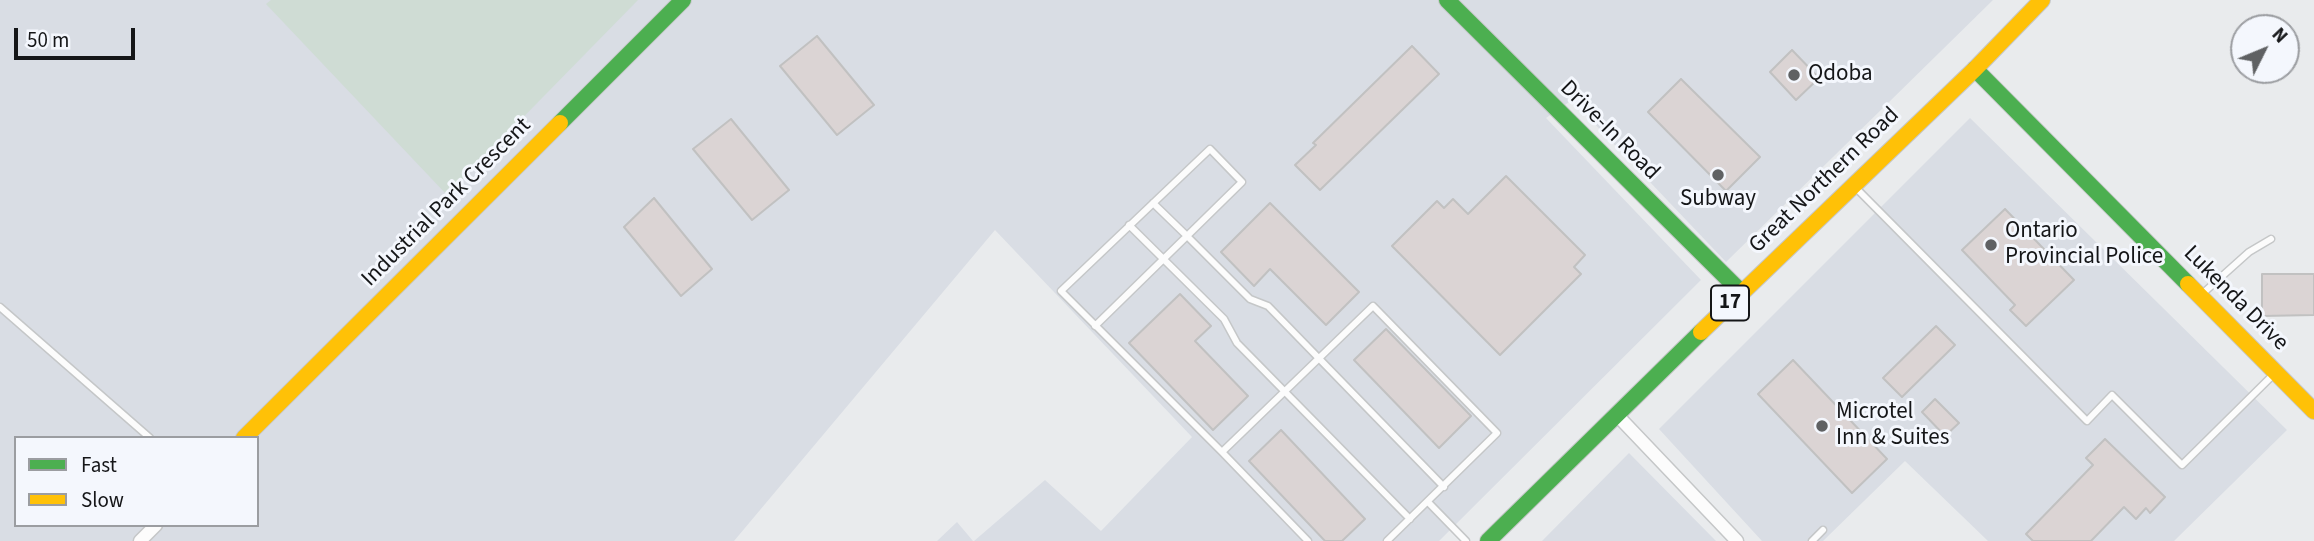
<!DOCTYPE html>
<style>
body{margin:0}
#map{position:relative;width:2314px;height:541px;overflow:hidden;background:#e9ebed;font-family:"Source Sans 3",sans-serif}
canvas{display:block}
.legend{position:absolute;left:14px;top:436px;width:245px;height:91px;box-sizing:border-box;background:#f4f7fd;border:2px solid #9b9da1;margin:0;padding:9px 12px;list-style:none;font-size:21px;color:#151618}
.legend li{display:flex;align-items:center;gap:14px;height:35px}
.legend b{width:35px;border:2px solid #9b9da1}
.north{position:absolute;left:2230px;top:14px;width:70px;height:70px;box-sizing:border-box;background:#f4f7fd;border:2px solid #9b9da1;border-radius:50%;rotate:47deg;font-size:19px;font-weight:700;line-height:28px;text-align:center;color:#151618}
.north::after{content:'';display:block;margin:auto;width:24px;height:32px;background:#5f6163;clip-path:polygon(50% 0,100% 100%,50% 72%,0 100%)}
.scale{position:absolute;left:14px;top:28px;width:121px;height:32px;box-sizing:border-box;border:4px solid #151618;border-top:0;padding-left:9px;font-size:21px;line-height:24px;white-space:nowrap;color:#151618;-webkit-text-stroke:5px #f4f7fd;paint-order:stroke}
</style>
<div id="map">
<canvas width="2314" height="541"></canvas>
<ul class="legend">
<li><b style="height:9px;background:#4caf50"></b>Fast</li>
<li><b style="height:9px;background:#ffc107"></b>Slow</li>
</ul>
<div class="north">N</div>
<div class="scale">50 m</div>
</div>
<script>
const g = document.querySelector('canvas').getContext('2d');
g.lineJoin = 'round';
function fillPath(path, color) {
  g.fillStyle = color;
  g.fill(path, 'evenodd');
}
function toPath(rows) {
  const path = new Path2D();
  for (const r of rows) {
    path.moveTo(r[0], r[1]);
    for (let i = 2; i < r.length; i += 2) path.lineTo(r[i], r[i + 1]);
  }
  return path;
}
function stroke(path, color, width, dash) {
  g.strokeStyle = color;
  g.lineWidth = width;
  g.lineCap = dash ? 'butt' : 'round';
  g.setLineDash(dash || []);
  g.stroke(path);
}
function label(font, color, halo, rows, align = 'center') {
  g.font = font + ' "Source Sans 3",sans-serif';
  g.lineWidth = 6;
  g.setLineDash([]);
  g.textBaseline = 'middle';
  g.strokeStyle = halo;
  g.fillStyle = color;
  for (const [text, x, y, turn = 0] of rows) {
    g.save();
    g.translate(x, y);
    g.rotate((+turn || 0) * Math.PI / 180);
    g.textAlign = isNaN(turn) ? turn : align;
    if (halo) g.strokeText(text, 0, 0);
    g.fillText(text, 0, 0);
    g.restore();
  }
}
fillPath(toPath([
 [0,0,1993,0,1726,262,1572,100,1546,118,1701,280,1439,541,974,541,1045,480,1101,531,1192,437,995,230,734,541,0,541],
 [16,438,257,438,257,525,16,525],
 [1970,118,2287,430,2174,541,1988,541,1905,461,1823,541,1762,541,1659,429],
 [1629,453,1716,541,1542,541],
 [957,522,973,541,937,541]
]), '#d9dde4');
fillPath(toPath([
 [271,0,638,0,447,195,266,4]
]), '#cfdcd4');
const building = toPath([
 [817,36,874,105,837,135,780,66,817,36],
 [1412,46,1439,74,1320,190,1295,165,1316,145,1313,143,1412,46],
 [1792,50,1819,78,1796,100,1770,72,1792,50],
 [1681,79,1760,157,1726,191,1648,112,1681,79],
 [731,119,789,190,752,220,693,149,731,119],
 [1506,176,1585,255,1574,267,1581,274,1500,355,1392,246,1437,201,1444,208,1453,199,1468,214,1506,176],
 [654,198,712,269,681,296,624,227,654,198],
 [1270,203,1359,292,1326,325,1270,269,1254,286,1221,252,1270,203],
 [2005,209,2074,280,2026,326,2010,310,2015,305,1962,250,2005,209],
 [2262,274,2314,274,2314,315,2262,316,2262,274],
 [1180,294,1211,326,1195,341,1248,396,1213,430,1129,343,1180,294],
 [1936,326,1955,345,1902,397,1883,378,1936,326],
 [1386,329,1471,416,1439,448,1354,360,1386,329],
 [1793,360,1887,459,1852,493,1758,394,1793,360],
 [1935,399,1959,423,1945,436,1922,412,1935,399],
 [1281,430,1365,519,1342,541,1325,541,1249,461,1281,430],
 [2105,439,2165,497,2150,513,2146,508,2136,519,2124,507,2091,541,2033,541,2026,534,2093,465,2086,458,2105,439]
]);
fillPath(building, '#dbd4d4');
stroke(building, '#c1c1c1', 2);
const lane = toPath([
 [1857,189,2087,421,2112,395,2182,465,2274,374],
 [1153,203,1187,236,1242,182,1210,149,1061,291,1222,452,1308,541],
 [1129,225,1224,319,1237,343,1410,519],
 [2201,295,2249,252,2271,239],
 [0,307,150,438],
 [1095,326,1187,236,1250,299,1268,306,1444,487],
 [1222,452,1373,306,1497,433,1387,541],
 [1428,502,1466,541],
 [1812,541,1823,530]
]);
const street = toPath([
 [1616,414,1737,541],
 [140,541,156,525]
]);
const fast = toPath([
 [1447,0,1741,292],
 [1975,69,2188,284],
 [560,123,683,0],
 [1488,541,1701,332]
]);
const slow = toPath([
 [2188,284,2314,411],
 [1701,332,1975,69,2042,0],
 [244,438,560,123]
]);
stroke(lane, '#c5c7c8', 9);
stroke(street, '#c5c7c8', 15);
stroke(fast, '#c5c7c8', 18);
stroke(slow, '#c5c7c8', 18);
stroke(lane, '#fcfcfc', 6);
stroke(street, '#fcfcfc', 12);
stroke(fast, '#4caf50', 16);
stroke(slow, '#ffc107', 16);
for (const [x, y, r, color] of [
 [1794,75,7,"#5f6163"],
 [1718,175,7,"#5f6163"],
 [1991,245,7,"#5f6163"],
 [1822,426,7,"#5f6163"]
]) {
  const dot = new Path2D();
  dot.arc(x, y, r, 0, 2 * Math.PI);
  g.fillStyle = color;
  g.fill(dot);
  stroke(dot, '#f4f7fd', 2.5);
}
for (const [x, y, w] of [
 [1730,303,38]
]) {
  const box = new Path2D();
  box.roundRect(x - w / 2, y - 17.5, w, 35, 5);
  g.fillStyle = '#f4f7fd';
  g.fill(box);
  stroke(box, '#151618', 2);
}
label('bold 21px', '#151618', null, [
 ["17",1730,303]
]);
label('23px', '#151618', '#f4f7fd', [
 ["Qdoba",1808,75],
 ["Subway",1718,200,"center"],
 ["Ontario",2005,232],
 ["Provincial Police",2005,258],
 ["Microtel",1836,413],
 ["Inn & Suites",1836,439]
], 'left');
label('23px', '#151618', '#f4f7fd', [
 ["Drive-In Road",1609,131,45],
 ["Great Northern Road",1825,181,-44],
 ["Industrial Park Crescent",447,203,-45],
 ["Lukenda Drive",2235,299,45]
]);
</script>
